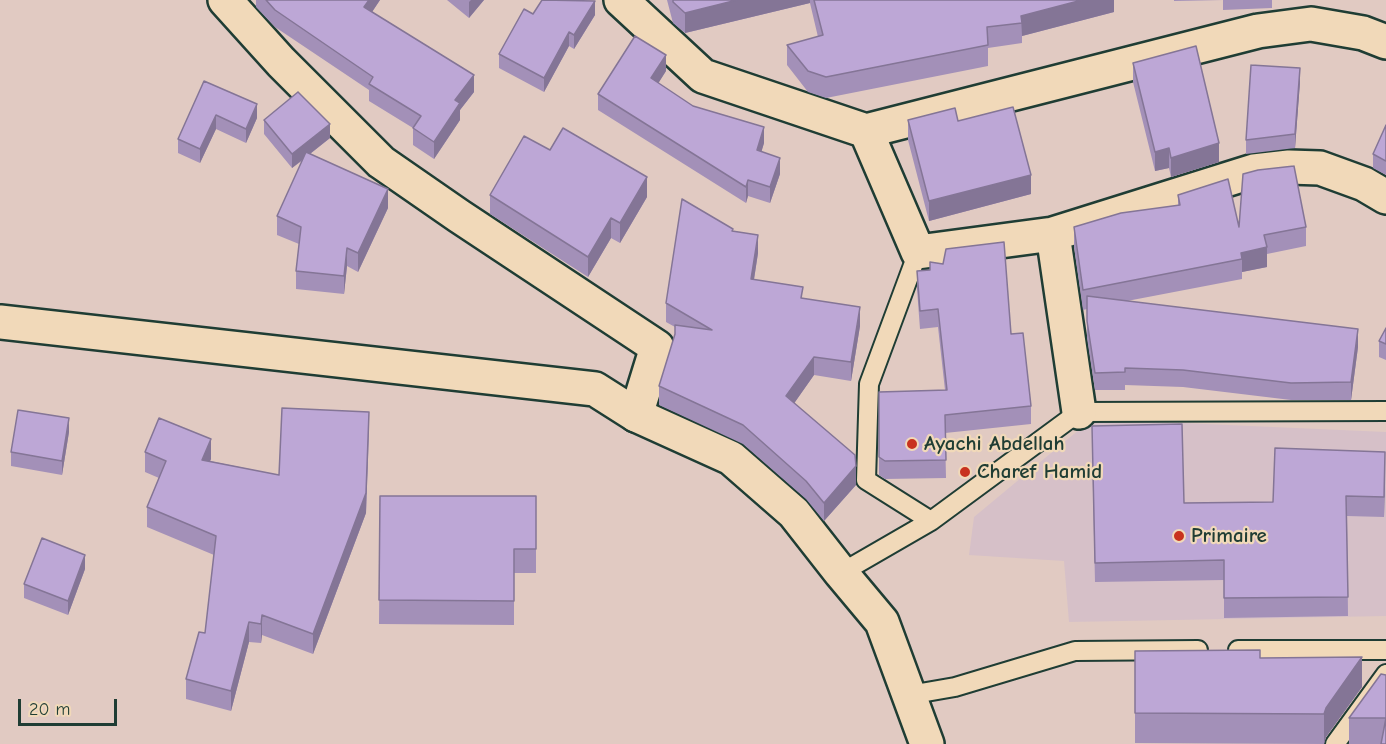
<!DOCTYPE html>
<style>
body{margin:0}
#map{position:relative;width:1386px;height:744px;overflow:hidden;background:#e1cac2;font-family:"Comic Neue",sans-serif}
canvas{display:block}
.scale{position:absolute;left:18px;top:699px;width:99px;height:27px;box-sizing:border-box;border:3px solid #1f3d34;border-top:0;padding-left:8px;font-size:18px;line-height:21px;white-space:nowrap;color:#1f3d34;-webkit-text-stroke:4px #f1d9b9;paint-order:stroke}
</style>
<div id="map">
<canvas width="1386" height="744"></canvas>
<div class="scale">20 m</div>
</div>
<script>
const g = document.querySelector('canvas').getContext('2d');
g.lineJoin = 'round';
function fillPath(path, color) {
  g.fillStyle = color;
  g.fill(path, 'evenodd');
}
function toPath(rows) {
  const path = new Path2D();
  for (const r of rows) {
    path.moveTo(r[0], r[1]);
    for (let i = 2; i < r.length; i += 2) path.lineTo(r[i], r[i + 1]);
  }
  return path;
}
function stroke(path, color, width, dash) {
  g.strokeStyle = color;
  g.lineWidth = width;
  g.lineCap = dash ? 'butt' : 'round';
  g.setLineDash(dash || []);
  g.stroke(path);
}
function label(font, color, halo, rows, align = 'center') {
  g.font = font + ' "Comic Neue",sans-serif';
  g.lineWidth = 4.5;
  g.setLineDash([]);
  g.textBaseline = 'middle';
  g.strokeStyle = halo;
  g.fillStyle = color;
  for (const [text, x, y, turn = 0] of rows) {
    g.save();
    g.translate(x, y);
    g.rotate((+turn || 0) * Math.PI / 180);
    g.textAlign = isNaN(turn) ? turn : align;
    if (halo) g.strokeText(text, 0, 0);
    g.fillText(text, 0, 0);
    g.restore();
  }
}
fillPath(toPath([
 [1092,419,1386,432,1386,616,1069,622,1064,561,969,555,974,517]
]), '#d6c0c8');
const lane = toPath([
 [931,521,1079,412,1386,411],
 [841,573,931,521,866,480,869,384,918,252],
 [1238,650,1386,650],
 [909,695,955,687,1075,651,1198,650],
 [1335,744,1386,674]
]);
const street = toPath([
 [225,0,281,62,381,162,459,216,657,347,636,415],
 [621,0,703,76,866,131,918,252,1053,234,1254,171,1289,167,1320,168,1364,184,1386,197],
 [866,131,1258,31,1311,24,1363,33,1386,42],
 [1053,234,1079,412]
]);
const secondary = toPath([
 [0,322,595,389,636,415,731,458,794,513,841,573,882,622,927,744]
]);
stroke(lane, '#1f3d34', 22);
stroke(street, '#1f3d34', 38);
stroke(secondary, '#1f3d34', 38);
stroke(lane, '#f1d9b9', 18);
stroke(street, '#f1d9b9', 33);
stroke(secondary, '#f1d9b9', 33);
fillPath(toPath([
 [256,0,380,0,372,12,474,92,460,110,460,120,434,159,413,145,413,128,369,101,369,90,275,27,256,7],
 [447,0,484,0,469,18],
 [667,0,1114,0,1114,12,1022,36,1022,43,988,48,988,66,826,98,808,92,787,65,787,45,818,37,810,3,685,33,673,23],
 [1174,0,1272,0,1272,8,1223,10,1223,0,1174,1],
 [533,14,595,15,574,49,569,46,544,92,499,68,499,54],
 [1133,63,1219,162,1171,177,1169,168,1155,171,1133,82],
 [666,71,658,83,693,106,764,143,761,152,780,174,770,203,748,196,746,203,598,110,598,94],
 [204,81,257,118,246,143,216,129,200,163,178,153,178,139],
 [1300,82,1295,148,1246,154,1246,140],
 [264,120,330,138,310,154,388,208,358,272,347,266,344,294,296,289,296,271,299,244,277,235,277,216,303,160,292,168,264,134],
 [908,120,958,121,1031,194,929,221,908,140],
 [1386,125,1386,175,1373,168,1373,154],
 [550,150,647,197,620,243,611,238,588,277,490,214,490,195],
 [1178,195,1239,227,1306,227,1306,246,1267,254,1267,267,1242,272,1242,279,1127,301,1358,347,1351,400,1291,400,1183,387,1125,385,1125,390,1095,390,1087,338,1087,309,1083,310,1074,247,1074,227,1178,206],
 [733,231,758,253,754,280,803,298,860,326,851,381,814,375,794,403,856,485,824,521,806,499,743,444,659,405,659,386,675,334,675,327,666,322,666,303],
 [930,262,1011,334,1031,406,1031,424,945,433,946,478,885,479,879,475,879,392,945,390,938,327,920,329,917,289,917,271,930,270],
 [1386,328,1386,360,1379,357,1379,341],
 [69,432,62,475,11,466,11,452],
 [369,432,366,513,313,654,262,635,261,643,249,642,231,711,186,699,186,679,205,633,214,555,147,527,147,507,159,478,145,472,145,452,211,459,210,461,279,475],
 [1092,446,1184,503,1273,502,1385,472,1384,517,1347,516,1348,616,1224,618,1224,580,1095,582],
 [380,496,536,496,536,573,514,573,514,625,379,624],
 [85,569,68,615,24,598,24,584],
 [1135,651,1260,658,1362,687,1326,737,1324,744,1135,743],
 [1386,675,1386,744,1349,744,1349,718]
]), '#a390b8');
fillPath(toPath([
 [369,0,380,0,364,24,364,7],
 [471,0,484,0,469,18,469,2],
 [737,0,810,0,810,3,685,33,685,13],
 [1082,0,1114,0,1114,12,1022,36,1021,16],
 [595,1,595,15,574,49,574,35],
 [569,32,569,46,544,92,544,78],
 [666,55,666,71,651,95,651,78],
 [1300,68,1300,82,1295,148,1295,134],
 [474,75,474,92,460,110,460,120,434,159,434,142,455,100],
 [257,104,257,118,246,143,246,129],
 [216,115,216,129,200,163,200,149],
 [330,124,330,138,292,168,292,154],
 [764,127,764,143,757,167,757,150],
 [1219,143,1219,162,1171,177,1171,158],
 [1169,148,1169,168,1155,171,1155,152],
 [780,158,780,174,770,203,770,187],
 [1031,175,1031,194,929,221,929,201],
 [647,177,647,197,620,243,620,223],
 [748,180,748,196,746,203,746,187],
 [388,189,388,208,358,272,358,253],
 [611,218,611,238,588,277,588,257],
 [758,235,758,253,751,298,751,279],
 [1267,247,1267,267,1242,272,1242,259,1241,253],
 [347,248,347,266,344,294,344,276],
 [860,307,860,326,851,381,851,362],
 [1358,329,1358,347,1351,400,1351,382],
 [814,357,814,375,786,415,786,396],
 [369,412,366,513,313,654,313,634],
 [69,418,69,432,62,475,62,461],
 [211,439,211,459,202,480,202,460],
 [1385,452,1385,472,1384,517,1384,497],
 [856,466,856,485,824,521,824,503],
 [85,555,85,569,68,615,68,601],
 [262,615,262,635,261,643,261,624],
 [249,622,249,642,231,711,231,691],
 [1362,657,1362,687,1326,737,1324,744,1324,714,1326,708]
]), '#847596');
const building = toPath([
 [266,0,369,0,364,7,474,75,455,100,460,103,434,142,413,128,421,116,369,84,373,77,275,10,266,0],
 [542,0,595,1,574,35,569,32,544,78,499,54,524,9,533,14,542,0],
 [673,0,737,0,685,13,673,2,673,0],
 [814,0,1082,0,1021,16,1022,23,987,27,988,45,826,77,808,71,787,45,823,35,814,0],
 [635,36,666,55,651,78,693,106,764,127,757,150,780,158,770,187,748,180,746,187,598,94,635,36],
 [1196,46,1219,143,1171,158,1169,148,1155,152,1133,63,1196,46],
 [1251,65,1300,68,1295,134,1246,140,1251,65],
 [204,81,257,104,246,129,216,115,200,149,178,139,204,81],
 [298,92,330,124,292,154,264,120,298,92],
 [1013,107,1031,175,929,201,908,120,955,108,958,121,1013,107],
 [1386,125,1386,161,1373,154,1386,125],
 [563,128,647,177,620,223,611,218,588,257,490,195,524,136,550,150,563,128],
 [306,152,388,189,358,253,347,248,344,276,296,271,301,227,277,216,306,152],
 [1294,166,1306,227,1264,235,1267,247,1241,253,1242,259,1083,290,1074,227,1121,213,1180,205,1178,195,1228,179,1239,227,1243,174,1258,170,1294,166],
 [682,199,733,229,732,231,758,235,751,279,803,287,801,298,860,307,851,362,814,357,786,396,855,455,856,466,824,503,806,481,743,425,659,386,675,334,675,325,712,330,666,303,682,199],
 [1004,242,1011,334,1023,333,1031,406,945,415,946,460,885,461,879,457,879,392,947,390,938,309,920,311,917,271,930,270,930,262,943,264,946,249,1004,242],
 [1087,296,1358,329,1351,382,1291,383,1183,370,1125,368,1125,372,1095,373,1087,321,1087,296],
 [1386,328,1386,344,1379,341,1386,328],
 [282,408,369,412,366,493,313,634,262,615,261,624,249,622,231,691,186,679,199,632,205,633,216,536,147,507,166,461,145,452,159,418,211,439,202,460,279,475,282,408],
 [18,410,69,418,62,461,11,452,18,410],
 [1182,424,1184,503,1273,502,1275,448,1385,452,1384,497,1346,496,1348,597,1224,598,1224,560,1095,563,1092,426,1182,424],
 [380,496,536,496,536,549,514,549,514,601,379,600,380,496],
 [42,538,85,555,68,601,24,584,42,538],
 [1260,650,1260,658,1362,657,1326,708,1324,714,1135,713,1135,651,1260,650],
 [1381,674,1386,675,1386,718,1349,718,1381,674],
 [1386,718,1386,744,1381,744,1386,718]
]);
fillPath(building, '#bda7d6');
stroke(building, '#847596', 1.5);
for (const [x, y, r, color] of [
 [912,444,6,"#c8321e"],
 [965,472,6,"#c8321e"],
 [1179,536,6,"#c8321e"]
]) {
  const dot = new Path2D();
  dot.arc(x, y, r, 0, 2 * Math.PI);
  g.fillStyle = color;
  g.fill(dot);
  stroke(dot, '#f1d9b9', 2);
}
label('bold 21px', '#1f3d34', '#f1d9b9', [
 ["Ayachi Abdellah",924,444],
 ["Charef Hamid",977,472],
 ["Primaire",1191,536]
], 'left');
</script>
